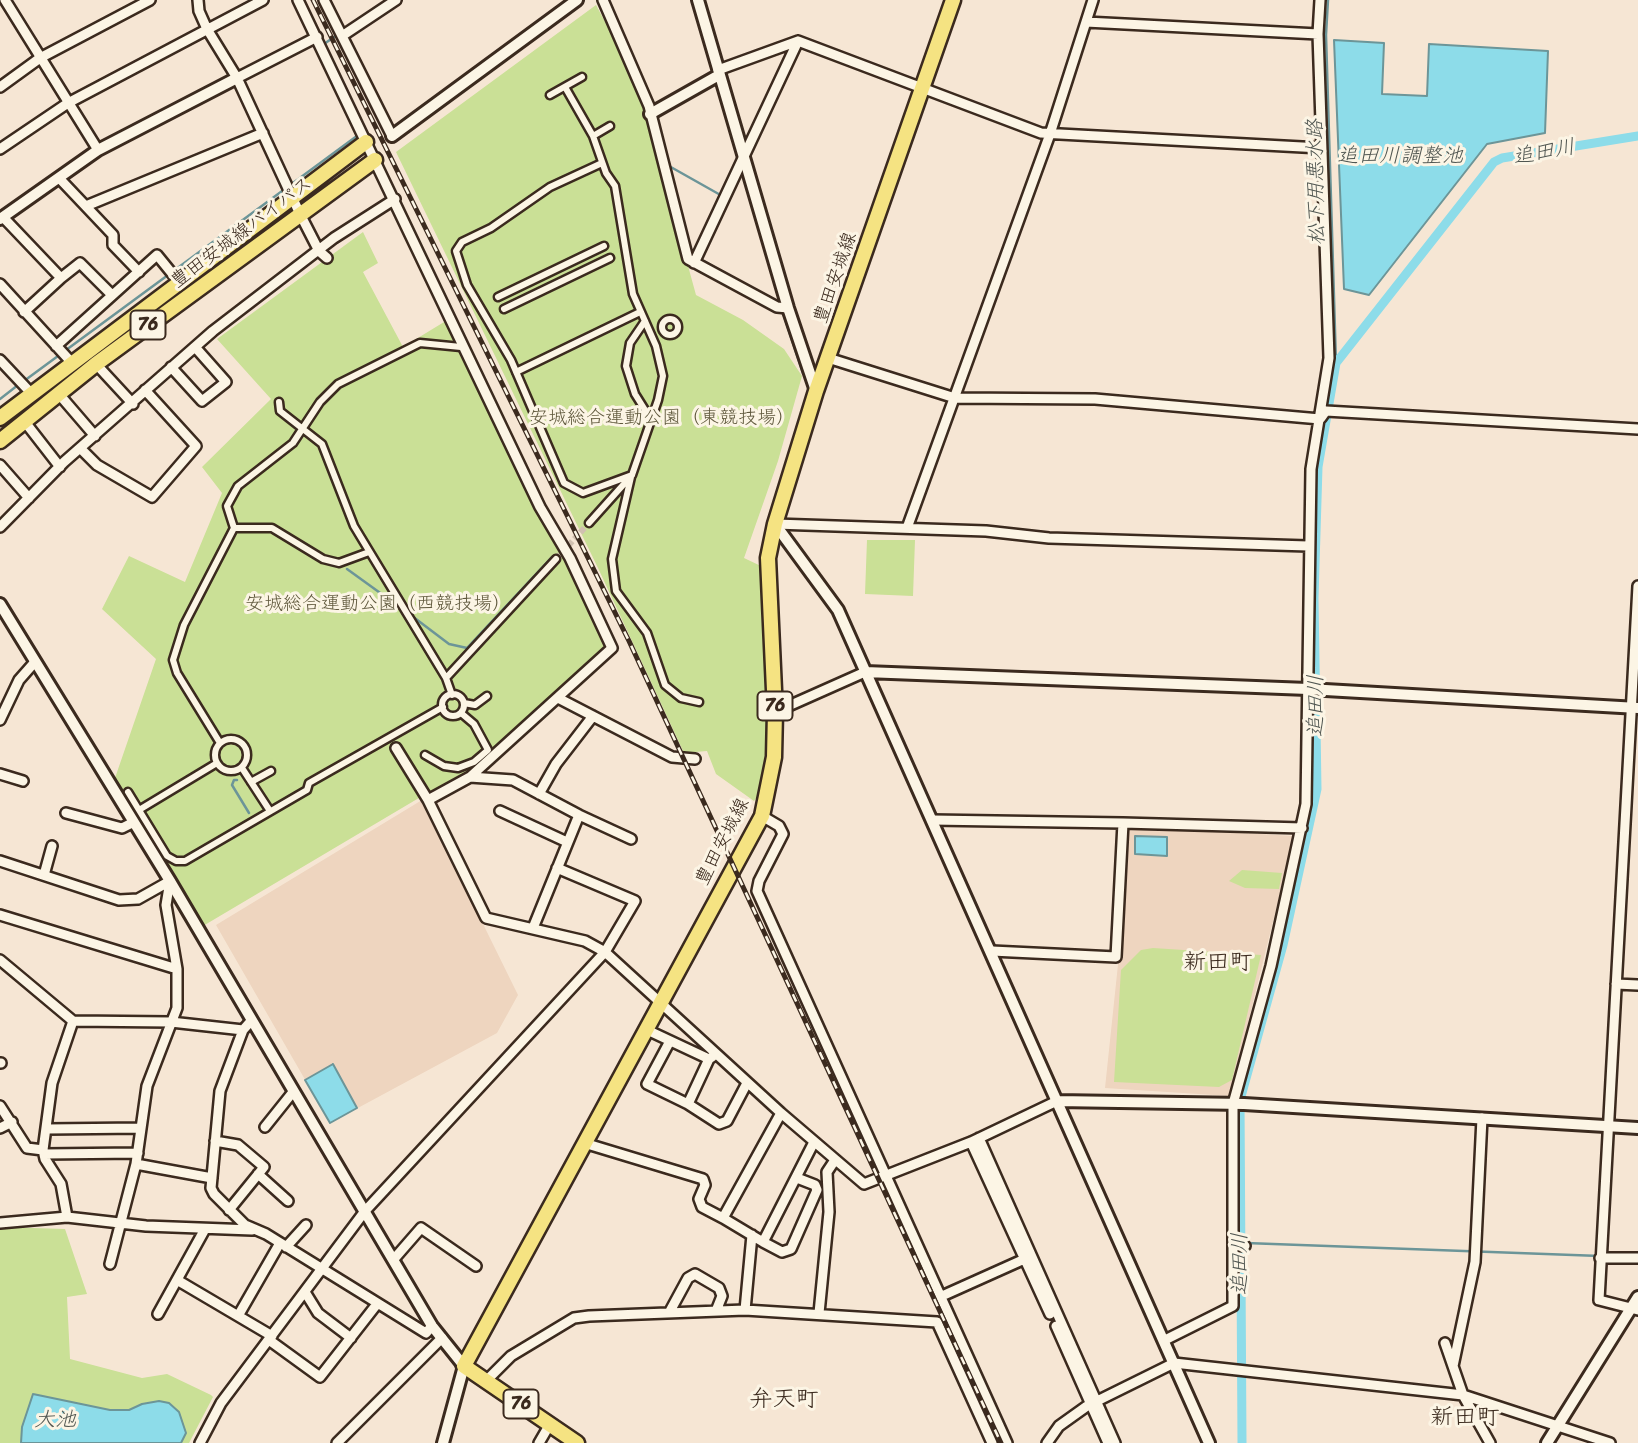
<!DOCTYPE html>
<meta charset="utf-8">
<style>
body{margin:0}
canvas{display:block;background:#f6e6d4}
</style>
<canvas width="1638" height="1443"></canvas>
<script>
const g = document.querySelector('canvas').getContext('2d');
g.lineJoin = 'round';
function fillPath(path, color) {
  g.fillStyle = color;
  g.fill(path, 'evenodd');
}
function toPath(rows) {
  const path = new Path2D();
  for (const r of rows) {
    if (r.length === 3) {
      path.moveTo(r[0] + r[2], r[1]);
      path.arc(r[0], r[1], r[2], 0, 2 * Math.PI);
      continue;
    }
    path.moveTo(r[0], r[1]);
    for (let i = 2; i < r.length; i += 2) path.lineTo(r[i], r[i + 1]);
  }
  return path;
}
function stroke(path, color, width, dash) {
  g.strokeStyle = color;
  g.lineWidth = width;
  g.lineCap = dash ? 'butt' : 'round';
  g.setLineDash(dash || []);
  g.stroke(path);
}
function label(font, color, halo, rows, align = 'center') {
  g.font = font + ' Sriracha,"Klee One",sans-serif';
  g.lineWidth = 6;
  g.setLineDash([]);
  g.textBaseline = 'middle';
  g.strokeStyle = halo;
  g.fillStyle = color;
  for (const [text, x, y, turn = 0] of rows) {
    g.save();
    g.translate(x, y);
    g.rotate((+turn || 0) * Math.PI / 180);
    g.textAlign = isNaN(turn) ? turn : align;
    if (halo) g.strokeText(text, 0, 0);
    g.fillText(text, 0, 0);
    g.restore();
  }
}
fillPath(toPath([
 [422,800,518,995,497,1033,330,1123,216,925],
 [1127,826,1294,836,1230,1096,1105,1088,1119,955]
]), '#eed5bf');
fillPath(toPath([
 [596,5,638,83,696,295,743,320,784,349,802,376,778,461,744,558,763,567,761,607,768,738,760,793,754,801,716,774,707,751,684,753,598,568,396,152],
 [363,232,378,263,363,272,403,347,449,319,610,647,469,773,429,792,203,926,115,778,156,659,102,609,129,556,185,582,222,493,202,467,271,399,217,339],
 [867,540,915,540,913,596,865,594],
 [1242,870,1282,873,1279,889,1245,888,1229,881],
 [1153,948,1261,955,1232,1080,1219,1087,1114,1082,1121,970,1141,950],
 [0,1227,65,1229,87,1294,67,1297,70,1359,142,1378,167,1374,211,1395,213,1397,189,1443,0,1443]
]), '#cae096');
const water = toPath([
 [1334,40,1384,43,1382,94,1427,96,1429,44,1548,51,1545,133,1487,144,1369,295,1344,289,1334,40],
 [1135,836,1167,837,1167,856,1135,854,1135,836],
 [333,1064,357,1108,330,1123,305,1080,333,1064],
 [33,1394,110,1410,129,1410,142,1404,159,1401,169,1403,179,1412,186,1433,181,1443,21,1443,22,1427,33,1394]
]);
fillPath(water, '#8ddce9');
stroke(water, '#6c9598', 2);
stroke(toPath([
 [1328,0,1326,35,1336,363],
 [326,49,324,44,337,35],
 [669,166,724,197],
 [700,259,752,288],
 [782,310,803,373],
 [24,381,365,130,350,99],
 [0,399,18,385],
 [347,569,401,608],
 [412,616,449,644,467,648,552,557],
 [237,780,234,780,232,785,249,813],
 [1246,1243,1600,1256]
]), '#6c9598', 2.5);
stroke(toPath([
 [1242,1443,1240,1100,1283,945,1317,789,1314,598,1318,467,1336,363,1494,162,1502,158,1638,136]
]), '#8ddce9', 9);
stroke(toPath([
 [556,559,589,523]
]), '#d1c0b0', 6, [6, 3]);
const pedestrian = toPath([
 [565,87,593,136,610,126],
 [550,95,582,77],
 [602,163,550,187,491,228,462,242,456,251,467,285,511,360,564,483,583,493,632,475],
 [498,297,604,246],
 [504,309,610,258],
 [670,327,8],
 [645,321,630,343,626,366,635,394,650,418],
 [516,372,640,312],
 [279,402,280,411,322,444,354,526,446,678,452,695],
 [631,477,612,559,616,591,647,633,665,685,681,698,699,702],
 [589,523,632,475,658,400,663,376,656,346,633,294,615,186,606,173,593,136],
 [234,528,272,528,323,559,339,563,369,552],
 [446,678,556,559],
 [453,705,11],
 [464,703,475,705,487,696],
 [231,755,16],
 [220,743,177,673,173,660,184,625,234,528,227,506,238,486,293,443,320,402,338,384,420,343,461,347],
 [425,755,444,766,458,768,474,762,488,750,474,724,461,713],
 [242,768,270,811],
 [251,782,271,771],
 [128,792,167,856,176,861,185,861,307,790,309,783,443,707],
 [139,810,217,763]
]);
const minor = toPath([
 [5,0,98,150],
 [198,0,199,11,207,29,237,78,300,214,319,251,327,258],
 [298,0,540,507,570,558,612,648,470,777,428,800],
 [324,0,392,136],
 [603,0,649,106,688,259,777,307,788,308],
 [1086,22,1318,34,1329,358,1311,469,1306,804,1271,966,1233,1104,1233,1306,1165,1340],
 [1318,34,1320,0],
 [342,36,396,0],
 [718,70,798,41,1041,133,1321,148],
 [237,78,317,37],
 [0,87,40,58,150,0],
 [0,149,68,103,263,0],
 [59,178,113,235,113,245,139,272],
 [86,206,263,133],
 [3,217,61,278,24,312],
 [694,263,798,41],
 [61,278,80,263,112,295],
 [0,284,73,364],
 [56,346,157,255,179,282],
 [828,358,955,398,1095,399,1320,419],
 [0,360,31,393],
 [96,364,133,404],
 [171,367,202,401,226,382,195,347],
 [58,393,95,436],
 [1321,418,1326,411,1638,429],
 [25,422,60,467],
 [80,448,97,465,152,497,196,446,145,390],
 [0,465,29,498],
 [775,524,986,531,1049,538,1308,546],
 [0,527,64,462,213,331,334,238,395,199],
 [907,528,1050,134,1093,0],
 [1638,586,1599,1300,1638,1310],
 [558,698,672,757,695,759],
 [775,712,865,672],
 [0,720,19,680,34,663],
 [396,748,428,800,486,918,585,941,605,952,781,1113,864,1184,971,1142,1057,1101],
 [0,774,23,781],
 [470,777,513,780,579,815,533,928],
 [539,794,556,764,593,716],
 [500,811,567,842],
 [66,813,122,828,132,823],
 [579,815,631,839],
 [762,816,779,826,783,834,759,881,757,891,1007,1443],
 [932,820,1123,823],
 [0,861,119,900,138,899,170,881],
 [44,875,52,846],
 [0,915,177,969],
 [992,951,1116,957,1123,823,1302,828],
 [0,960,73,1021,171,1022,243,1030],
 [1616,984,1638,985],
 [251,1021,243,1030,220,1091,211,1188,214,1194,245,1225,266,1234,426,1333,432,1326],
 [645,1029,709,1059,712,1057],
 [670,1041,647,1084,688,1104,709,1059],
 [0,1063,1,1063],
 [688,1104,719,1124,727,1121,747,1083],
 [0,1106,27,1148,43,1150],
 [781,1113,723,1218,763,1242,814,1142],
 [265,1127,293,1092],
 [0,1128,12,1122],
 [47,1129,141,1128],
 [979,1138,1115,1443],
 [215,1141,238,1145,264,1167,229,1210],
 [971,1142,1050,1314],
 [584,1143,703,1179,705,1185,699,1199,702,1207,723,1218],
 [44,1154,138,1153],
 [136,1164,212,1178],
 [258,1174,288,1201],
 [67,1217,61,1184,45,1159,43,1150,52,1083,73,1021],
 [0,1223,67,1217,146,1226,252,1230],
 [763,1242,782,1252,791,1249,817,1190,815,1185,797,1178],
 [1233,1245,1245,1246],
 [286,1247,306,1225],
 [1600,1258,1638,1258],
 [394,1259,421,1228,476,1266],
 [110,1264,136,1164,147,1086,177,1008,177,969,166,905,170,881],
 [177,1280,272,1336],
 [305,1292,318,1313,351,1338],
 [942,1296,1029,1257],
 [745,1310,752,1235],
 [669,1313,688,1278,695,1274,719,1288,722,1296,716,1311],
 [819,1313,829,1212,827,1172,835,1160],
 [158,1314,205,1229],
 [238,1316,280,1243],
 [1056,1326,1108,1443],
 [269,1340,320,1377,377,1304],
 [1445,1343,1463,1395,1490,1443],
 [1453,1366,1475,1262,1482,1118],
 [486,1381,511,1356,574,1318,589,1316,745,1310,937,1322,992,1443],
 [200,1443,221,1403,365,1211,605,952,635,901,557,868],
 [337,1443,442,1338],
 [539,1443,550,1424],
 [1047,1443,1059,1426,1087,1406,1174,1363,1463,1395,1610,1443]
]);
const tertiary = toPath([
 [698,0,788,308,816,391],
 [650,114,719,75],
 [392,136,577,0],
 [0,219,98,150,237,78],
 [775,524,838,610,1209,1443],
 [0,604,170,881,432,1326,464,1366,443,1443],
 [865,672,1308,689,1638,708],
 [1057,1101,1244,1104,1638,1128],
 [1547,1443,1638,1297]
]);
const primary = toPath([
 [0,418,366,142],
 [0,441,96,364,375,160],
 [577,1443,464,1366,762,816,774,757,775,712,768,558,775,524,816,391,953,0]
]);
stroke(pedestrian, '#3b2a1e', 11);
stroke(minor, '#3b2a1e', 14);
stroke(tertiary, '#3b2a1e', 16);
stroke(primary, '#3b2a1e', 19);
stroke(pedestrian, '#fcf5e5', 6);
stroke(minor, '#fcf5e5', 9);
stroke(tertiary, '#fcf5e5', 10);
stroke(primary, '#f5e382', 14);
const rail = toPath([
 [313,0,629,641,1001,1443]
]);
stroke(rail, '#3b2a1e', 5);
stroke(rail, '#fcf5e5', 2.5, [8]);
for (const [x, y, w] of [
 [148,325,35],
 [775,706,35],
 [521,1404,35]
]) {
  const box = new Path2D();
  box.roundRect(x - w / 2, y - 14.5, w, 29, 5);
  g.fillStyle = '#fcf5e5';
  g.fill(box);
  stroke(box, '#3b2a1e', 2);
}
label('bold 18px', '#3b2a1e', null, [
 ["76",148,325],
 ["76",775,706],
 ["76",521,1404]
]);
label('19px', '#3b2a1e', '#fcf5e5', [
 ["豊田安城線バイパス",242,233,-37],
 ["豊田安城線",836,278,-71],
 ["豊田安城線",723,842,-63]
]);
label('19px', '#5f583c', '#fcf5e5', [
 ["安城総合運動公園（東競技場）",662,418],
 ["安城総合運動公園（西競技場）",378,604]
]);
label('italic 21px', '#505651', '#fcf5e5', [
 ["追田川",1544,153,-10],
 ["追田川調整池",1400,157],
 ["松下用悪水路",1317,182,-91],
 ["追田川",1317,706,-90],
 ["追田川",1241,1264,-90],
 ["大池",55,1421]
]);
label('23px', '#3b2a1e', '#fcf5e5', [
 ["新田町",1218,963],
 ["弁天町",784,1400],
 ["新田町",1465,1418]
]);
</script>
